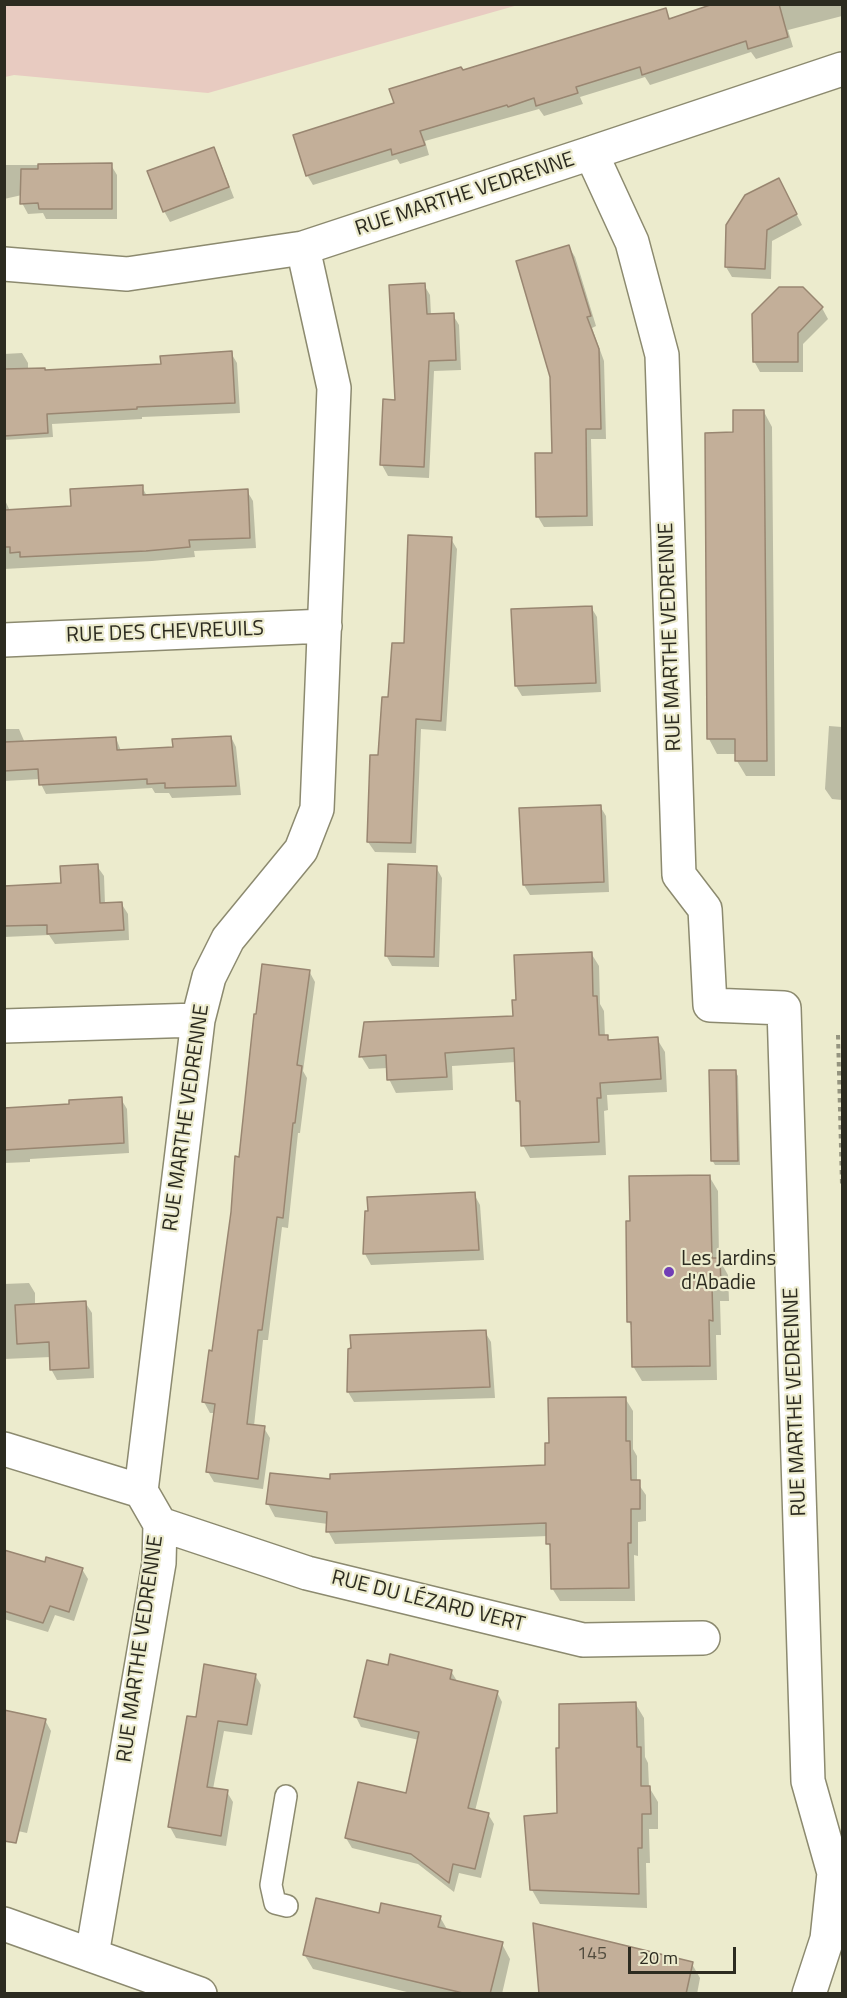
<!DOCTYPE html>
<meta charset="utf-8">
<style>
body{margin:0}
#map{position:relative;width:847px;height:1998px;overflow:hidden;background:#ecebcd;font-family:"Titillium Web",sans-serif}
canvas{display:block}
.frame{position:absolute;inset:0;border:6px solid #2c2b20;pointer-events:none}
.scale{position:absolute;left:628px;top:1947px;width:108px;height:27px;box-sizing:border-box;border:3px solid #2c2b20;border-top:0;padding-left:8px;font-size:18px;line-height:21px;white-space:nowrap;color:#2c2b20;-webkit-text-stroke:4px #ecebcd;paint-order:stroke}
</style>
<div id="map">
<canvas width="847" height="1998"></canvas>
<div class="frame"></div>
<div class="scale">20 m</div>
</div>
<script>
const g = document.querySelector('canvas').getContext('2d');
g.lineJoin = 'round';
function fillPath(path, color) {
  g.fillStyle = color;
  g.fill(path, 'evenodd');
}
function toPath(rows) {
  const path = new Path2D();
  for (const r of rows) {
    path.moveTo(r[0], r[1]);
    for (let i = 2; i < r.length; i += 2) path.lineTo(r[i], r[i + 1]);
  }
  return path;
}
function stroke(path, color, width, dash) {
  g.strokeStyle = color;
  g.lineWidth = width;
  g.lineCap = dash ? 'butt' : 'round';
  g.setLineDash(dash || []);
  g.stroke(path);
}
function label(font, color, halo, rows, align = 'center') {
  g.font = font + ' "Titillium Web",sans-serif';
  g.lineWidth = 4.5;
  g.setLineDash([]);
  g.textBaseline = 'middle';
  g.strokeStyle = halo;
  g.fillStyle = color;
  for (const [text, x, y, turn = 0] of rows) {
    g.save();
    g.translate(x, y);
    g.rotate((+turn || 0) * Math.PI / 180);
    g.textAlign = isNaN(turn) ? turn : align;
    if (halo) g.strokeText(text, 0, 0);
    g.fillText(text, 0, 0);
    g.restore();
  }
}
fillPath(toPath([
 [5,4,518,4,518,5,208,93,14,75,5,77]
]), '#e8cbc1');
fillPath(toPath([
 [718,4,842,4,842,16,788,30,793,47,756,59,751,52,650,85,645,77,580,97,583,104,544,116,539,109,425,141,429,155,400,164,397,159,313,185,307,175,395,104,463,72,665,10,671,20],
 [213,148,219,159,234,198,170,222,164,211],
 [4,165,111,165,117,175,117,219,46,219,43,213,28,214,22,203,22,195,4,199],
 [784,190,802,225,772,241,771,279,732,277,726,267],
 [569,247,575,257,596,326,592,328,604,361,606,439,591,439,593,526,544,527,538,517,554,454],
 [424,285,430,295,431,315,453,315,459,325,461,370,434,371,429,478,388,476,382,465],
 [802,288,822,308,828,319,803,344,803,372,760,372,754,361],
 [22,353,28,363,28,370,45,372,162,365,231,353,237,363,240,413,142,417,142,419,52,424,53,437,4,440,4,354],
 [764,412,772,427,775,776,746,776,737,761,737,754,717,754,709,739,735,434],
 [142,487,147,496,247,491,253,501,256,548,194,551,195,557,152,561,4,569,4,498,10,511,72,508],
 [451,539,457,549,446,731,421,729,416,853,375,852,368,842,390,699,405,645],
 [591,607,597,617,601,692,522,696,516,686],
 [829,726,842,727,842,800,832,799,825,789],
 [4,729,19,729,25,743,116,738,121,751,174,748,231,737,236,747,241,795,172,798,169,793,155,793,152,788,46,794,41,784,40,779,4,781],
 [600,806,606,816,609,892,530,895,524,885,521,809],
 [97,866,104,876,105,904,121,903,128,914,129,940,55,944,49,935,4,937,4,887,63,885],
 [436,867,442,878,439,967,392,966,386,955],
 [591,953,599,966,600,1004,604,1011,605,1037,610,1042,657,1039,665,1052,667,1092,607,1095,608,1110,604,1111,606,1155,530,1158,523,1145,521,1107,517,1100,516,1062,452,1066,453,1090,396,1093,389,1079,388,1068,369,1069,361,1056,514,1017],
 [309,971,315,982,303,1071,307,1078,300,1133,298,1133,288,1228,282,1227,268,1340,263,1340,254,1426,264,1428,270,1438,263,1489,214,1482,208,1472,215,1413,210,1413,204,1402,214,1352,240,1159],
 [735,1071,738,1076,740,1165,715,1165,712,1160],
 [121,1099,127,1109,129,1153,30,1159,30,1162,4,1163,4,1109,71,1105],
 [709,1176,718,1191,719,1259,728,1275,729,1301,720,1301,721,1335,716,1335,717,1380,642,1381,633,1366,633,1329,629,1322,631,1222],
 [474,1194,480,1205,484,1260,371,1265,365,1254,366,1213],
 [29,1283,35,1293,35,1305,85,1302,92,1313,94,1378,57,1380,51,1369,51,1357,4,1359,4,1284],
 [485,1332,491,1342,495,1398,354,1402,348,1392],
 [625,1398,633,1411,633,1449,637,1456,637,1482,646,1495,646,1521,638,1522,638,1556,634,1555,635,1601,560,1601,552,1588,552,1550,548,1543,548,1536,335,1544,328,1531,328,1524,275,1517,268,1504,332,1480,547,1467,550,1444],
 [4,1551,46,1564,82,1569,88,1579,74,1621,55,1615,48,1632,4,1619],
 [389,1667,451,1671,457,1681,497,1692,502,1702,475,1811,488,1814,494,1824,481,1878,459,1873,454,1892,418,1864,352,1848,346,1838,407,1795,419,1740,361,1727,356,1717],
 [255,1675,261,1685,252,1735,224,1731,213,1789,227,1792,233,1802,226,1846,176,1838,170,1827,197,1718],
 [635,1703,644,1718,645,1757,648,1763,649,1787,658,1802,658,1829,649,1829,650,1863,646,1863,647,1908,540,1904,532,1890,558,1814],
 [45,1720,51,1731,27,1833,4,1828],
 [380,1915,440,1917,448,1931,502,1944,510,1959,502,1994,415,1994,313,1969,304,1954],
 [692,1964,700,1978,697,1994,540,1994]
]), '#0003');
const building = toPath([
 [713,4,779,4,788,37,748,49,746,41,642,75,640,67,576,87,578,93,536,106,534,98,508,107,507,105,420,131,425,145,392,155,391,149,306,176,293,135,394,103,389,89,461,67,463,70,666,8,669,19,713,4],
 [214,147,229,187,163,212,147,171,214,147],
 [112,163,112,209,39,209,38,203,20,204,21,169,38,169,38,164,112,163],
 [779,178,797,214,767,230,765,269,725,267,726,225,745,195,779,178],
 [569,245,591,316,587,317,599,349,601,429,586,429,587,516,536,517,535,453,552,453,550,377,516,261,569,245],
 [425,283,427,314,454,313,456,360,429,361,424,467,380,465,383,399,395,400,389,285,425,283],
 [779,287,803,287,823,307,798,333,798,362,753,362,752,314,779,287],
 [232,351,235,403,137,407,137,409,47,414,48,433,4,436,4,369,45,368,45,370,161,364,160,356,232,351],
 [733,410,764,410,767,761,735,761,735,739,707,739,705,433,733,432,733,410],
 [143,485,143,495,248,489,250,538,189,540,190,547,146,551,20,557,20,552,10,553,10,547,4,547,4,510,71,506,70,489,143,485],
 [408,535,452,537,441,721,416,719,411,843,367,842,370,755,378,755,382,697,388,697,392,643,404,643,408,535],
 [592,606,596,683,515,686,511,609,592,606],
 [231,736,236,786,165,788,165,783,147,784,147,779,39,785,38,769,4,771,4,742,116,737,117,750,173,747,172,739,231,736],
 [601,805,604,882,523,885,519,808,601,805],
 [98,864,100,903,122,902,124,930,47,934,47,925,4,926,4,886,61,883,60,866,98,864],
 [388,864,437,866,434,957,385,956,388,864],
 [592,952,593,996,597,996,599,1035,608,1035,608,1040,658,1037,661,1079,600,1083,601,1098,597,1098,599,1142,521,1146,520,1101,516,1101,514,1048,445,1053,447,1077,387,1080,386,1055,359,1057,364,1022,513,1016,512,1000,516,1000,514,955,592,952],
 [262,964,310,970,297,1065,302,1066,295,1123,293,1123,283,1218,277,1217,262,1330,258,1330,247,1424,265,1426,258,1479,206,1472,215,1404,202,1402,209,1350,212,1351,231,1212,235,1156,239,1157,254,1014,256,1014,262,964],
 [709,1070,736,1070,738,1161,711,1161,709,1070],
 [122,1097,124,1143,4,1150,4,1108,69,1104,69,1100,122,1097],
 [710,1175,712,1258,720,1258,721,1286,712,1287,713,1321,709,1320,710,1366,632,1367,631,1322,627,1322,626,1221,630,1221,629,1176,710,1175],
 [475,1192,479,1250,363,1254,365,1211,368,1211,367,1197,475,1192],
 [86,1301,89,1368,50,1370,49,1342,17,1344,15,1305,86,1301],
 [486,1330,490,1387,347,1392,348,1349,351,1348,350,1335,486,1330],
 [626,1397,626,1441,630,1441,631,1480,640,1480,640,1509,631,1509,631,1543,628,1543,629,1588,551,1589,550,1544,546,1544,546,1523,326,1532,327,1512,266,1504,270,1473,330,1479,330,1474,545,1465,545,1443,549,1443,548,1398,626,1397],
 [4,1550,45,1562,46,1557,83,1568,69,1612,50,1606,43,1623,4,1611,4,1550],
 [390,1654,452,1670,450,1679,498,1691,468,1808,489,1813,475,1869,453,1864,449,1883,411,1854,345,1838,358,1782,406,1793,419,1732,354,1717,367,1660,388,1665,390,1654],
 [204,1664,256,1674,247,1725,218,1721,207,1787,228,1790,221,1836,168,1827,187,1716,196,1717,204,1664],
 [636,1702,637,1747,641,1747,641,1786,650,1786,651,1814,642,1814,642,1848,638,1848,639,1894,530,1890,524,1816,557,1813,556,1748,559,1748,559,1704,636,1702],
 [4,1710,46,1719,16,1843,4,1841,4,1710],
 [316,1898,379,1913,381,1903,441,1916,438,1927,503,1942,490,1994,467,1994,303,1955,316,1898],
 [533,1923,693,1962,686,1994,539,1994,533,1923]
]);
fillPath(building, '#c3af99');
stroke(building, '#998671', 1.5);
const service = toPath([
 [286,1796,271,1885,275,1903,287,1906]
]);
const minor = toPath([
 [591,153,842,69],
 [4,264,127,274,303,248],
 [4,640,325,626],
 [4,1026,198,1020],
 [4,1449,141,1491],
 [160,1524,307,1573,583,1640,703,1638],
 [92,1955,159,1563,160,1524,141,1491,198,1020,209,977,228,939,301,850,317,809,334,388,303,248,591,153,632,242,662,355,679,875,705,909,710,1005,784,1008,808,1781,834,1873,827,1939,809,1994]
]);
const tertiary = toPath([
 [4,1924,200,1994]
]);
stroke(service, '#8c8a6f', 24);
stroke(minor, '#8c8a6f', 36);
stroke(tertiary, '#8c8a6f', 36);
stroke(toPath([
 [838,1035,842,1184]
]), '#95947f', 4, [4.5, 4.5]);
stroke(service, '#fff', 21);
stroke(minor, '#fff', 33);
stroke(tertiary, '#fff', 33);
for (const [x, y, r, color] of [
 [669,1272,6,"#713eb6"]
]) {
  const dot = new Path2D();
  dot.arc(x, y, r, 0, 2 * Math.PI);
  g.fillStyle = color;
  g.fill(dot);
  stroke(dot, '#ecebcd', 2);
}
label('18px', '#524c3e', null, [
 ["145",592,1955]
]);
label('21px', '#2c2b20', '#ecebcd', [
 ["RUE MARTHE VEDRENNE",465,195,-18],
 ["RUE DES CHEVREUILS",165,633,-2],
 ["RUE MARTHE VEDRENNE",671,637,-92],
 ["RUE MARTHE VEDRENNE",187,1118,-82],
 ["RUE MARTHE VEDRENNE",796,1402,-92],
 ["RUE DU LÉZARD VERT",428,1602,14],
 ["RUE MARTHE VEDRENNE",141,1649,-82]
]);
label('21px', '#2c2b20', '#ecebcd', [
 ["Les Jardins",681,1260],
 ["d'Abadie",681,1284]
], 'left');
</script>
